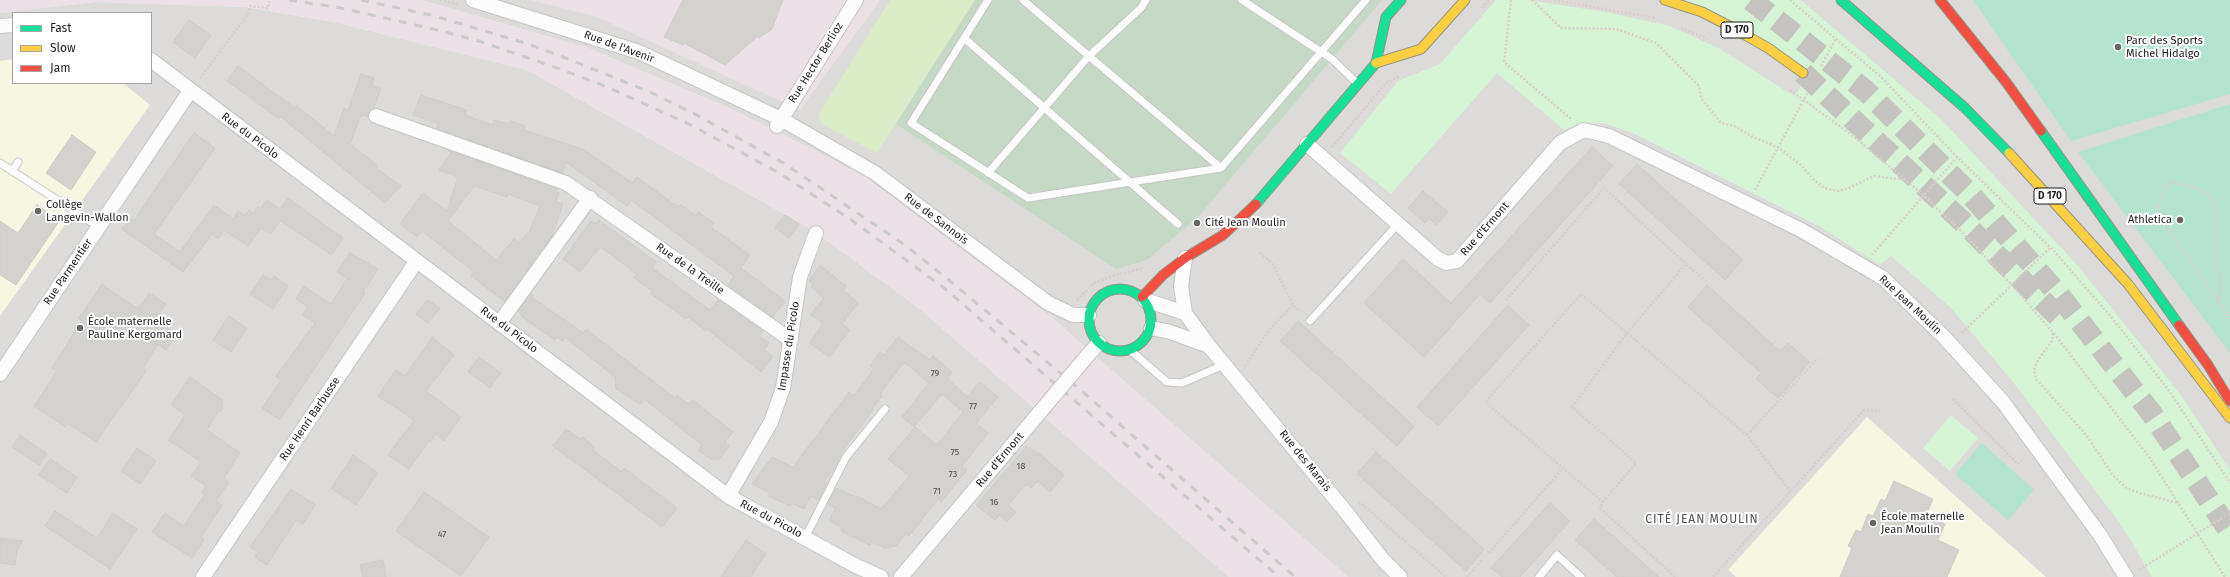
<!DOCTYPE html>
<meta charset="utf-8">
<style>
body{margin:0}
#map{position:relative;width:2230px;height:577px;overflow:hidden;background:#edece8;font-family:"Fira Sans",sans-serif}
canvas{display:block}
.legend{position:absolute;left:12px;top:12px;width:140px;height:72px;box-sizing:border-box;background:#fff;border:1px solid #a5a5a5;margin:0;padding:5px 7px;list-style:none;font-size:12px;color:#1f1f1f}
.legend li{display:flex;align-items:center;gap:8px;height:20px}
.legend b{width:20px;border:1px solid #a5a5a5}
</style>
<div id="map">
<canvas width="2230" height="577"></canvas>
<ul class="legend">
<li><b style="height:5px;background:#16e098"></b>Fast</li>
<li><b style="height:5px;background:#ffcf43"></b>Slow</li>
<li><b style="height:5px;background:#f24e42"></b>Jam</li>
</ul>
</div>
<script>
const g = document.querySelector('canvas').getContext('2d');
g.lineJoin = 'round';
function fillPath(path, color) {
  g.fillStyle = color;
  g.fill(path, 'evenodd');
}
function toPath(rows) {
  const path = new Path2D();
  for (const r of rows) {
    if (r.length === 3) {
      path.moveTo(r[0] + r[2], r[1]);
      path.arc(r[0], r[1], r[2], 0, 2 * Math.PI);
      continue;
    }
    path.moveTo(r[0], r[1]);
    for (let i = 2; i < r.length; i += 2) path.lineTo(r[i], r[i + 1]);
  }
  return path;
}
function stroke(path, color, width, dash) {
  g.strokeStyle = color;
  g.lineWidth = width;
  g.lineCap = dash ? 'butt' : 'round';
  g.setLineDash(dash || []);
  g.stroke(path);
}
function label(font, color, halo, rows, align = 'center') {
  g.font = font + ' "Fira Sans",sans-serif';
  g.lineWidth = 4;
  g.setLineDash([]);
  g.textBaseline = 'middle';
  g.strokeStyle = halo;
  g.fillStyle = color;
  for (const [text, x, y, turn = 0] of rows) {
    g.save();
    g.translate(x, y);
    g.rotate((+turn || 0) * Math.PI / 180);
    g.textAlign = isNaN(turn) ? turn : align;
    if (halo) g.strokeText(text, 0, 0);
    g.fillText(text, 0, 0);
    g.restore();
  }
}
fillPath(toPath([
 [421,0,2230,0,2230,577,1348,577,1051,317,861,174,729,108,588,48],
 [95,2,246,7,338,23,527,70,813,230,921,310,1229,577,0,577,0,13],
 [13,13,151,13,151,83,13,83]
]), '#dcdbd9');
fillPath(toPath([
 [0,0,421,0,588,48,729,108,861,174,1051,317,1348,577,1229,577,921,310,813,230,527,70,338,23,246,7,95,2,0,13],
 [530,0,880,0,800,110,597,17]
]), '#ebe0e6');
fillPath(toPath([
 [13,59,13,83,123,83,150,105,0,316,0,61],
 [1867,417,2046,577,1736,577,1728,570]
]), '#f6f6e3');
fillPath(toPath([
 [890,0,975,0,877,153,821,124,818,115]
]), '#d9ebc7');
fillPath(toPath([
 [975,0,1382,0,1198,217,1147,260,1116,269,896,124]
]), '#c6d9c7');
fillPath(toPath([
 [1496,0,1528,0,1605,12,1670,26,1720,49,1794,96,1808,76,1686,0,1800,0,1803,2,1942,120,2079,267,2180,394,2230,470,2230,577,2152,577,2122,526,2013,382,1951,308,1891,256,1880,265,1819,226,1635,134,1603,123,1579,124,1564,130,1497,73,1391,194,1340,153,1398,81,1440,64],
 [1951,415,1978,438,1950,471,1923,448]
]), '#d6f3d6');
fillPath(toPath([
 [1973,0,2230,0,2230,94,2071,141],
 [2230,104,2230,353,2078,152],
 [1982,443,2034,490,2008,520,1955,474]
]), '#b3e4d0');
const building = toPath([
 [683,0,783,0,772,29,759,38,758,36,725,65,684,43,683,45,664,37,683,0],
 [189,20,211,35,195,58,173,42,189,20],
 [238,66,295,108,297,106,334,136,344,108,348,110,361,74,374,78,372,85,381,88,374,108,368,113,368,117,361,115,350,144,377,165,375,167,401,186,385,203,281,117,279,119,227,81,238,66],
 [421,95,467,110,465,115,492,125,494,120,509,124,511,121,525,126,524,130,585,150,632,183,637,177,678,207,681,205,696,216,698,212,714,223,711,227,750,255,741,268,785,301,773,317,728,285,734,276,631,200,627,206,566,162,562,173,441,130,437,128,438,123,413,115,421,95],
 [194,133,215,148,154,234,180,252,214,205,233,219,238,211,245,215,249,210,254,213,258,207,260,209,267,200,280,209,288,198,343,238,332,255,280,221,271,234,261,228,248,246,224,230,218,239,212,234,183,272,122,229,131,218,134,220,194,133],
 [72,135,96,152,71,190,46,173,72,135],
 [1592,147,1613,166,1490,303,1480,294,1424,357,1364,303,1403,259,1451,303,1592,147],
 [449,151,557,189,556,192,559,193,556,201,563,204,552,236,504,301,471,276,474,272,422,231,417,237,400,224,423,193,447,211,458,177,439,170,451,153,449,151],
 [474,186,507,197,508,194,540,206,529,232,519,242,514,239,496,260,448,221,474,186],
 [1637,164,1743,260,1725,280,1619,184,1637,164],
 [1423,191,1448,212,1436,225,1429,218,1425,223,1408,208,1423,191],
 [37,205,60,220,16,285,0,275,0,221,18,233,37,205],
 [785,215,799,224,789,238,775,228,785,215],
 [599,220,656,262,652,268,710,310,718,300,763,331,759,336,769,343,764,350,773,356,761,372,707,329,706,331,688,317,686,319,651,294,652,291,634,278,637,274,600,247,580,272,563,259,591,221,595,224,599,220],
 [350,253,378,269,363,292,365,293,280,420,262,408,281,380,276,376,315,323,303,315,308,307,296,299,304,286,331,304,347,279,337,272,350,253],
 [820,265,846,286,843,290,858,303,842,324,850,330,829,357,810,343,823,323,810,315,824,298,811,287,813,284,809,281,820,265],
 [263,275,272,280,274,276,288,286,273,309,250,294,263,275],
 [102,284,138,309,149,293,166,304,155,319,176,334,166,350,158,344,143,368,146,371,96,442,67,423,65,427,34,406,57,371,52,368,82,320,79,318,102,284],
 [1707,285,1780,351,1788,343,1810,362,1778,398,1756,379,1761,373,1688,307,1707,285],
 [531,293,533,295,531,301,533,298,583,333,586,329,675,398,677,395,689,404,693,400,733,432,725,442,730,446,720,458,711,459,698,450,702,445,644,399,640,404,616,389,615,377,566,338,563,341,557,337,555,340,521,316,522,315,518,312,531,293],
 [427,300,440,308,428,323,416,314,427,300],
 [1508,305,1529,325,1438,426,1417,407,1508,305],
 [229,316,247,328,231,352,213,340,229,316],
 [1298,321,1414,426,1397,446,1280,341,1298,321],
 [432,337,454,355,426,391,461,417,444,441,436,434,430,442,429,441,409,469,388,455,414,420,378,396,396,370,405,376,432,337],
 [898,337,930,360,933,356,952,372,947,378,967,397,980,382,998,397,976,423,988,433,962,466,967,470,941,502,938,499,909,536,906,534,896,546,885,548,871,542,870,545,841,531,842,527,829,521,835,508,828,504,836,488,856,497,857,496,881,509,909,476,888,459,915,427,937,445,963,412,942,394,914,427,902,417,929,383,908,365,903,363,880,394,882,396,872,409,873,410,842,452,835,467,824,482,827,483,819,500,811,496,804,509,792,503,790,506,768,496,770,493,752,484,772,457,793,467,849,392,854,396,874,369,870,366,880,352,884,355,898,337],
 [479,357,501,373,490,388,468,372,479,357],
 [190,377,223,400,222,410,217,413,207,430,240,453,224,478,229,482,216,501,222,505,201,537,204,540,192,558,152,532,165,513,184,526,205,494,202,492,206,486,191,476,201,462,168,440,185,415,171,405,190,377],
 [566,429,580,439,582,437,595,447,593,450,622,472,624,468,677,508,662,527,553,446,566,429],
 [20,435,47,454,39,465,12,447,20,435],
 [1026,447,1040,454,1064,475,1050,492,1038,481,1031,488,1026,484,1008,505,1016,512,1007,522,999,515,995,520,976,505,1026,447],
 [137,448,156,461,140,484,121,471,137,448],
 [1376,452,1484,549,1466,571,1357,474,1376,452],
 [353,455,378,473,356,505,331,488,353,455],
 [50,459,77,477,67,493,39,475,50,459],
 [1894,481,1933,499,1926,515,1945,524,1938,540,1959,550,1947,577,1840,577,1852,548,1848,546,1856,530,1861,532,1868,514,1873,516,1881,499,1885,501,1894,481],
 [291,489,315,505,303,524,296,520,267,565,255,557,258,552,250,547,291,489],
 [424,492,489,537,461,576,396,531,424,492],
 [1550,503,1570,521,1520,577,1502,577,1491,568,1550,503],
 [55,511,97,538,113,513,137,529,110,569,45,526,55,511],
 [1594,519,1659,577,1617,577,1575,540,1594,519],
 [0,538,23,541,17,550,15,565,0,563,0,538],
 [746,540,766,554,751,577,721,577,746,540],
 [383,560,386,577,363,577,360,565,383,560]
]);
fillPath(building, '#d4d2cf');
stroke(building, '#d0cdc9', 1);
stroke(toPath([
 [1751,0,1866,91,1971,195,2059,295,2152,414,2230,532],
 [1803,73,1963,222,2060,318]
]), '#c4c3c0', 22, [22, 11]);
const lane = toPath([
 [988,0,911,123,1028,198,1221,168,1366,0],
 [1023,0,1221,168],
 [1242,0,1332,59,1358,84],
 [964,38,1178,224],
 [0,163,99,227],
 [12,171,18,162],
 [988,173,1089,56,1141,8,1146,0],
 [1310,321,1398,224],
 [1130,350,1167,382,1182,383,1226,364],
 [805,538,846,457,885,409],
 [1539,577,1557,555,1581,577]
]);
const street = toPath([
 [473,0,639,52,781,119,875,173,1048,303,1073,315,1089,315],
 [0,26,13,25],
 [151,60,728,496,856,566,881,577],
 [376,116,566,183,791,340],
 [777,126,856,0],
 [1307,144,1438,259,1447,263,1457,261,1560,143,1584,130,1609,136,1801,230,1883,278,1945,338,2003,402,2100,535,2126,577],
 [1185,258,1181,286,1185,313,1209,346,1346,512,1383,560,1400,577],
 [1145,300,1185,313],
 [500,322,590,198],
 [1151,328,1170,332,1209,346],
 [1088,355,1099,343],
 [0,374,190,91],
 [728,496,771,422,783,388,800,277,816,233],
 [203,577,416,262],
 [901,577,1040,412]
]);
const fast = toPath([
 [1841,0,1965,108,2009,153],
 [2041,131,2179,325],
 [1256,204,1376,63,1386,17,1401,0],
 [1120,320,31]
]);
const slow = toPath([
 [1665,0,1702,12,1733,28,1768,48,1803,73],
 [1376,63,1421,49,1465,0],
 [2009,153,2128,284,2230,418]
]);
const jam = toPath([
 [1940,0,2006,82,2041,131],
 [1142,297,1163,275,1185,258,1223,235,1256,204],
 [2179,325,2208,365,2230,401]
]);
stroke(lane, '#c6c6c4', 9);
stroke(street, '#c6c6c4', 16);
stroke(fast, '#959780', 11);
stroke(slow, '#959780', 11);
stroke(jam, '#959780', 11);
stroke(toPath([
 [440,0,459,5],
 [1511,0,1504,62,1571,119],
 [1532,0,1561,28,1616,29,1656,43,1699,86,1701,98,1721,123,1734,126,1751,136,1779,148,1802,166,1813,179,1824,188,1838,191,1849,188,1874,176,1905,180],
 [1554,0,1656,18],
 [1790,0,1881,77,1959,159,2055,252,2112,318,2170,392,2230,483],
 [1482,8,1489,0],
 [1681,28,1708,39],
 [1821,66,1836,38],
 [200,78,248,14,250,6,268,8,269,1],
 [1790,90,1852,135,1923,195,1960,230,2012,285,2056,336,2149,457,2225,577],
 [1332,147,1386,83,1400,76],
 [1755,190,1808,92],
 [1260,253,1272,263,1293,305,1301,312],
 [1872,255,1957,157],
 [1077,300,1094,283,1116,275,1144,268],
 [1506,300,1604,188,1686,264],
 [2218,302,2221,287,2216,253,2217,211,2209,194,2194,187,2168,182,2158,207,2165,224,2218,302,2230,320],
 [1962,333,2051,247],
 [2053,333,2052,341,2038,360,2034,370,2036,379,2087,436,2112,474,2125,487,2139,493,2179,503],
 [1245,366,1269,330,1293,305],
 [1953,399,2018,464,2024,458],
 [1791,492,1747,435,1818,358],
 [1603,502,1636,463,1572,407,1627,333,1686,264,1706,281],
 [1359,504,1361,503,1446,577],
 [1489,553,1563,468],
 [2139,570,2230,513],
 [1467,577,1482,560],
 [1675,577,1600,508,1603,502,1485,402,1581,294,1747,435],
 [1713,577,1864,410,1880,412]
]), '#dbcdcb', 2.5, [2, 2]);
stroke(lane, '#fcfcfc', 7);
stroke(street, '#fcfcfc', 14);
stroke(fast, '#16e098', 9);
stroke(slow, '#ffcf43', 9);
stroke(jam, '#f24e42', 9);
stroke(toPath([
 [289,0,341,8,429,28,476,40,560,69,607,87,689,124,779,173,850,219,944,288,1279,577],
 [361,0,431,15,525,43,563,57,650,92,693,113,785,164,905,245,950,281,1077,387,1295,577]
]), '#cbcbca', 3, [8, 8]);
const streetBridge = toPath([
 [1040,412,1088,355]
]);
stroke(streetBridge, '#c6c6c4', 16, []);
stroke(streetBridge, '#fcfcfc', 14);
for (const [x, y, r, color] of [
 [2118,47,4,"#676765"],
 [38,211,4,"#676765"],
 [2180,220,4,"#676765"],
 [1197,223,4,"#676765"],
 [80,328,4,"#676765"],
 [1873,523,4,"#676765"]
]) {
  const dot = new Path2D();
  dot.arc(x, y, r, 0, 2 * Math.PI);
  g.fillStyle = color;
  g.fill(dot);
  stroke(dot, '#fff', 1.5);
}
label('9px', '#4c4c4b', null, [
 ["79",935,373],
 ["77",973,406],
 ["75",955,452],
 ["18",1021,466],
 ["73",953,474],
 ["71",937,491],
 ["16",994,502],
 ["47",442,534]
]);
for (const [x, y, w] of [
 [1737,30,32],
 [2050,196,32]
]) {
  const box = new Path2D();
  box.roundRect(x - w / 2, y - 8, w, 16, 3);
  g.fillStyle = '#fff';
  g.fill(box);
  stroke(box, '#1f1f1f', 1);
}
label('bold 10px', '#1f1f1f', null, [
 ["D 170",1737,30],
 ["D 170",2050,196]
]);
label('11px', '#1f1f1f', '#fff', [
 ["Parc des Sports",2126,41],
 ["Michel Hidalgo",2126,54],
 ["Collège",46,205],
 ["Langevin-Wallon",46,218],
 ["Athletica",2172,220,"right"],
 ["Cité Jean Moulin",1205,223],
 ["École maternelle",88,322],
 ["Pauline Kergomard",88,335],
 ["École maternelle",1881,517],
 ["Jean Moulin",1881,530]
], 'left');
label('11px', '#1f1f1f', '#fff', [
 ["Rue de l'Avenir",619,47,20],
 ["Rue Hector Berlioz",816,63,-58],
 ["Rue du Picolo",250,136,37],
 ["Rue de Sannois",936,219,37],
 ["Rue d'Ermont",1485,229,-49],
 ["Rue de la Treille",690,269,35],
 ["Rue Parmentier",68,272,-56],
 ["Rue Jean Moulin",1910,305,43],
 ["Rue du Picolo",509,330,37],
 ["Impasse du Picolo",789,346,-81],
 ["Rue Henri Barbusse",310,419,-56],
 ["Rue d'Ermont",1000,460,-50],
 ["Rue des Marais",1305,461,51],
 ["Rue du Picolo",771,519,28]
]);
g.letterSpacing = '1px';
label('12px', '#525252', '#fff', [
 ["CITÉ JEAN MOULIN",1702,520]
]);
g.letterSpacing = '0px';
</script>
